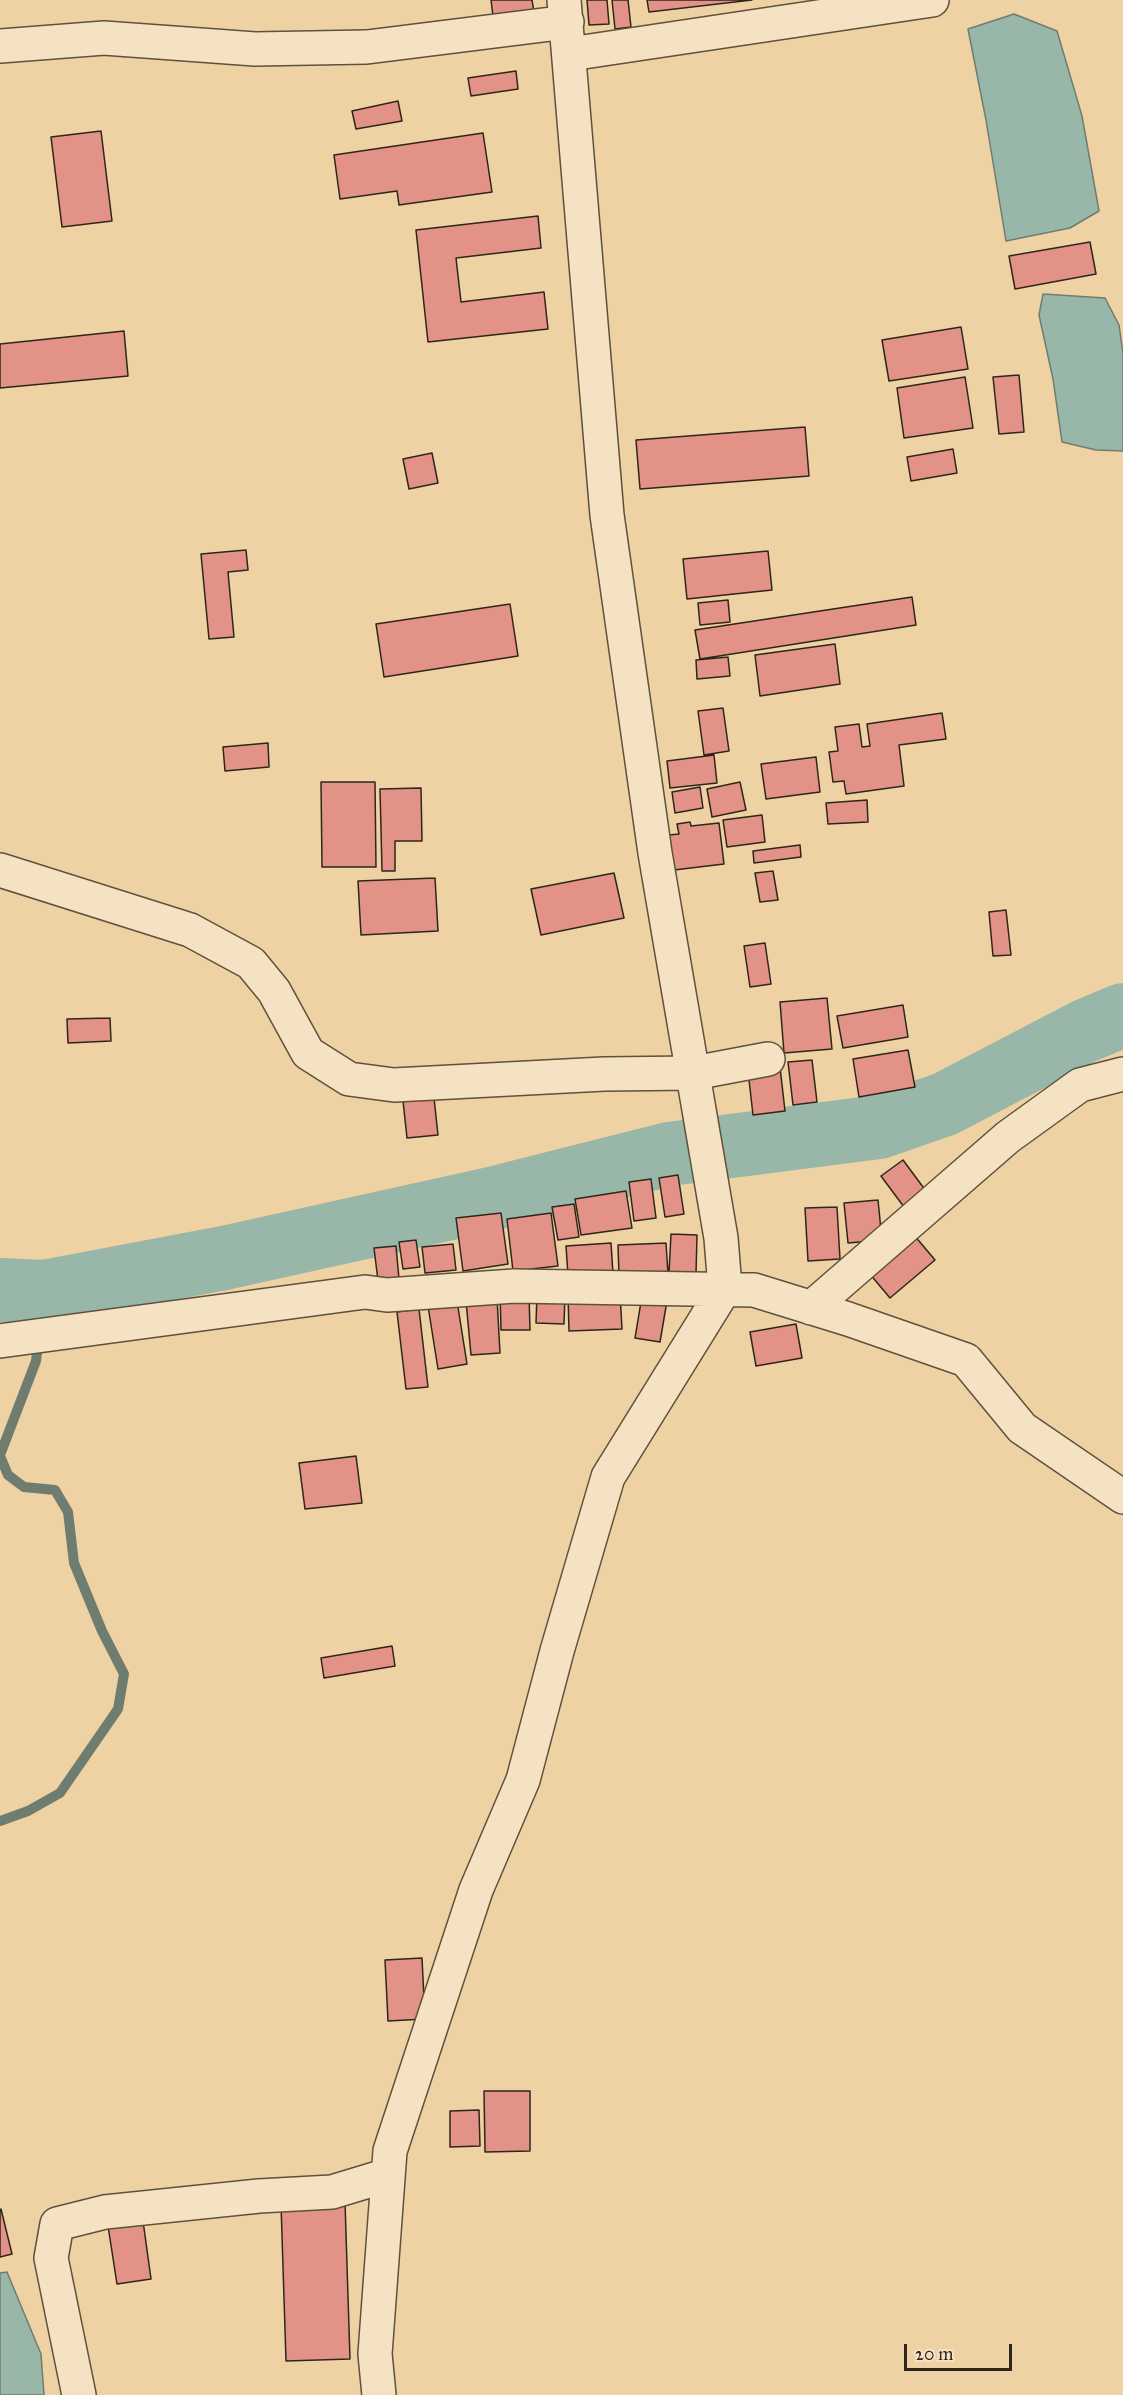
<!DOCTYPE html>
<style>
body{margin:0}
#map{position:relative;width:1123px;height:2395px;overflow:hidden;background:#eed2a3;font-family:"IM FELL Great Primer",serif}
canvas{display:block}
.scale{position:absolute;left:904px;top:2344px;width:108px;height:27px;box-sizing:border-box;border:3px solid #2e261b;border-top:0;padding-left:8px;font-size:18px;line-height:21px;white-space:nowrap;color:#2e261b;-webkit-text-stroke:4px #f4e2c3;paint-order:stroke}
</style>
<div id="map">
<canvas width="1123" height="2395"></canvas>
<div class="scale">20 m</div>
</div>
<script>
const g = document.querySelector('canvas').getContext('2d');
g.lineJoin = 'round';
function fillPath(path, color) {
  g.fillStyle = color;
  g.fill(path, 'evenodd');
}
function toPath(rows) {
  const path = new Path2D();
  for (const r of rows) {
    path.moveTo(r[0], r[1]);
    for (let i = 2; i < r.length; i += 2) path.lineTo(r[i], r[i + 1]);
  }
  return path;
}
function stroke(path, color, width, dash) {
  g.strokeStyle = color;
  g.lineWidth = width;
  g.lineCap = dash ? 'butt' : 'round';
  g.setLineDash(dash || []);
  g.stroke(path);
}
const water = toPath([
 [1014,14,1057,31,1082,116,1099,211,1070,228,1006,241,986,120,968,29,1014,14],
 [1043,294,1105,298,1119,325,1123,353,1123,451,1096,450,1062,442,1053,379,1039,315,1043,294],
 [7,2272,41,2354,44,2395,0,2395,0,2273,7,2272]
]);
fillPath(water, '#99b7a8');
stroke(water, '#6e7d70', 1.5);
stroke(toPath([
 [0,1455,36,1361,44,1292],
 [0,1456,8,1475,24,1487,55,1490,68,1512,74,1563,102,1631,124,1674,118,1709,60,1793,28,1811,0,1821]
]), '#6e7d70', 10);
stroke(toPath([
 [0,1290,44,1292,224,1258,491,1199,669,1154,879,1127,945,1104,1085,1031,1123,1015]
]), '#99b7a8', 64);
const building = toPath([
 [491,0,532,0,535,18,494,24,491,0],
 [587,0,607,0,609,24,589,25,587,0],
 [612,0,628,0,631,27,615,29,612,0],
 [647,0,752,0,649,12,647,0],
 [516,71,518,89,471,96,468,78,516,71],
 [398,101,402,121,356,129,352,111,398,101],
 [101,131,112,221,62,227,51,137,101,131],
 [483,133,492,192,399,205,397,191,340,199,334,155,483,133],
 [538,216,541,248,456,258,461,302,544,292,548,329,428,342,416,230,538,216],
 [1090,242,1096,274,1015,289,1009,256,1090,242],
 [961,327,968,369,889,381,882,340,961,327],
 [124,331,128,376,0,388,0,344,124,331],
 [1019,375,1024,432,999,434,993,377,1019,375],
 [965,377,973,428,904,438,897,388,965,377],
 [805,427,809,476,640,489,636,440,805,427],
 [953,449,957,473,911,481,907,457,953,449],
 [432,453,438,483,409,489,403,459,432,453],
 [246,550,248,570,228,572,234,637,209,639,201,554,246,550],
 [768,551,772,590,687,599,683,559,768,551],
 [912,597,916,625,700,659,695,630,912,597],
 [728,600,730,622,700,625,698,603,728,600],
 [510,604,518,656,384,677,376,624,510,604],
 [835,644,840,684,760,696,755,655,835,644],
 [728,657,730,676,697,679,696,660,728,657],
 [723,708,729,751,704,755,698,711,723,708],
 [942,713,946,739,899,745,904,786,846,794,844,781,833,782,829,752,838,751,835,727,859,724,862,747,870,746,867,724,942,713],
 [268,743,269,767,225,771,223,747,268,743],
 [714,755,717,783,670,788,667,761,714,755],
 [816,757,820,792,766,799,761,764,816,757],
 [321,782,375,782,376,867,322,867,321,782],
 [740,782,746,810,712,817,707,789,740,782],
 [700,787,703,808,675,813,672,792,700,787],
 [421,788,422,841,395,841,395,871,382,871,380,789,421,788],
 [867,800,868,822,828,824,826,803,867,800],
 [762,815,765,842,727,847,723,820,762,815],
 [690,822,691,826,719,823,724,864,674,870,669,835,679,834,677,824,690,822],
 [800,845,801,857,754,863,753,851,800,845],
 [773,871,778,900,760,902,755,873,773,871],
 [614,873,624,918,541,935,531,889,614,873],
 [435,878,438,931,361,935,358,881,435,878],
 [1006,910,1011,955,993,956,989,912,1006,910],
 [765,943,771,984,750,987,744,946,765,943],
 [827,998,832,1049,784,1053,780,1002,827,998],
 [903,1005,908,1037,843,1048,837,1016,903,1005],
 [110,1018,111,1041,68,1043,67,1019,110,1018],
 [908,1050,915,1087,859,1097,853,1059,908,1050],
 [812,1060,817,1102,793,1105,788,1062,812,1060],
 [780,1067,785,1111,753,1115,748,1071,780,1067],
 [434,1098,438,1135,407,1138,403,1101,434,1098],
 [903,1160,926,1191,904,1207,881,1176,903,1160],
 [678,1175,684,1214,665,1217,659,1178,678,1175],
 [651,1179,656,1218,634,1221,629,1182,651,1179],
 [626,1191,632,1228,581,1235,575,1199,626,1191],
 [878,1200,882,1240,848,1243,844,1203,878,1200],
 [574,1204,579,1237,558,1240,552,1207,574,1204],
 [837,1207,840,1259,808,1261,805,1208,837,1207],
 [501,1213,508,1264,463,1271,456,1218,501,1213],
 [551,1213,558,1266,513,1271,507,1219,551,1213],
 [671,1234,697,1235,696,1274,669,1273,671,1234],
 [914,1235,935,1260,890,1298,869,1273,914,1235],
 [416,1240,420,1267,403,1269,399,1242,416,1240],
 [611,1243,613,1274,568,1276,566,1246,611,1243],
 [666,1243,668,1273,619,1276,618,1245,666,1243],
 [453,1244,456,1270,425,1273,422,1247,453,1244],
 [396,1246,399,1279,378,1281,374,1248,396,1246],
 [643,1290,668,1295,660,1342,635,1338,643,1290],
 [620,1293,622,1329,569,1331,568,1296,620,1293],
 [500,1294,529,1294,530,1330,501,1330,500,1294],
 [537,1294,565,1295,564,1324,536,1323,537,1294],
 [497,1298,500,1353,471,1355,466,1301,497,1298],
 [457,1301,467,1364,438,1369,428,1306,457,1301],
 [419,1309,428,1387,406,1389,397,1312,419,1309],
 [796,1324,802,1358,756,1366,750,1332,796,1324],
 [356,1456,362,1503,305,1509,299,1463,356,1456],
 [392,1646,395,1666,324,1678,321,1658,392,1646],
 [422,1958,425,2019,388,2021,385,1960,422,1958],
 [484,2091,530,2091,530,2151,485,2152,484,2091],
 [479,2110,480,2146,450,2147,450,2111,479,2110],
 [345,2202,350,2359,286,2361,281,2204,345,2202],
 [1,2209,12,2254,0,2257,0,2210,1,2209],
 [143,2221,151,2279,117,2284,108,2226,143,2221]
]);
fillPath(building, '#e29286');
stroke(building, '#2e261b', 1.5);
const minor = toPath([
 [0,46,104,38,255,49,367,47,567,22],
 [570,54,932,0],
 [0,870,190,930,251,963,274,991,308,1053,349,1079,394,1085,604,1074,694,1073,768,1059],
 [811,1308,1008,1137,1080,1085,1123,1074],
 [0,1341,365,1292,387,1295,514,1286,754,1290,848,1319,966,1360,1022,1428,1123,1497],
 [79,2395,51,2258,57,2224,105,2212,259,2196,332,2192,388,2175],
 [379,2395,375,2354,390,2151,476,1890,523,1780,557,1651,608,1477,725,1288,721,1238,655,853,607,515,564,0]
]);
stroke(minor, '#5e513d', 36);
stroke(minor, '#f4e2c3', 33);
</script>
